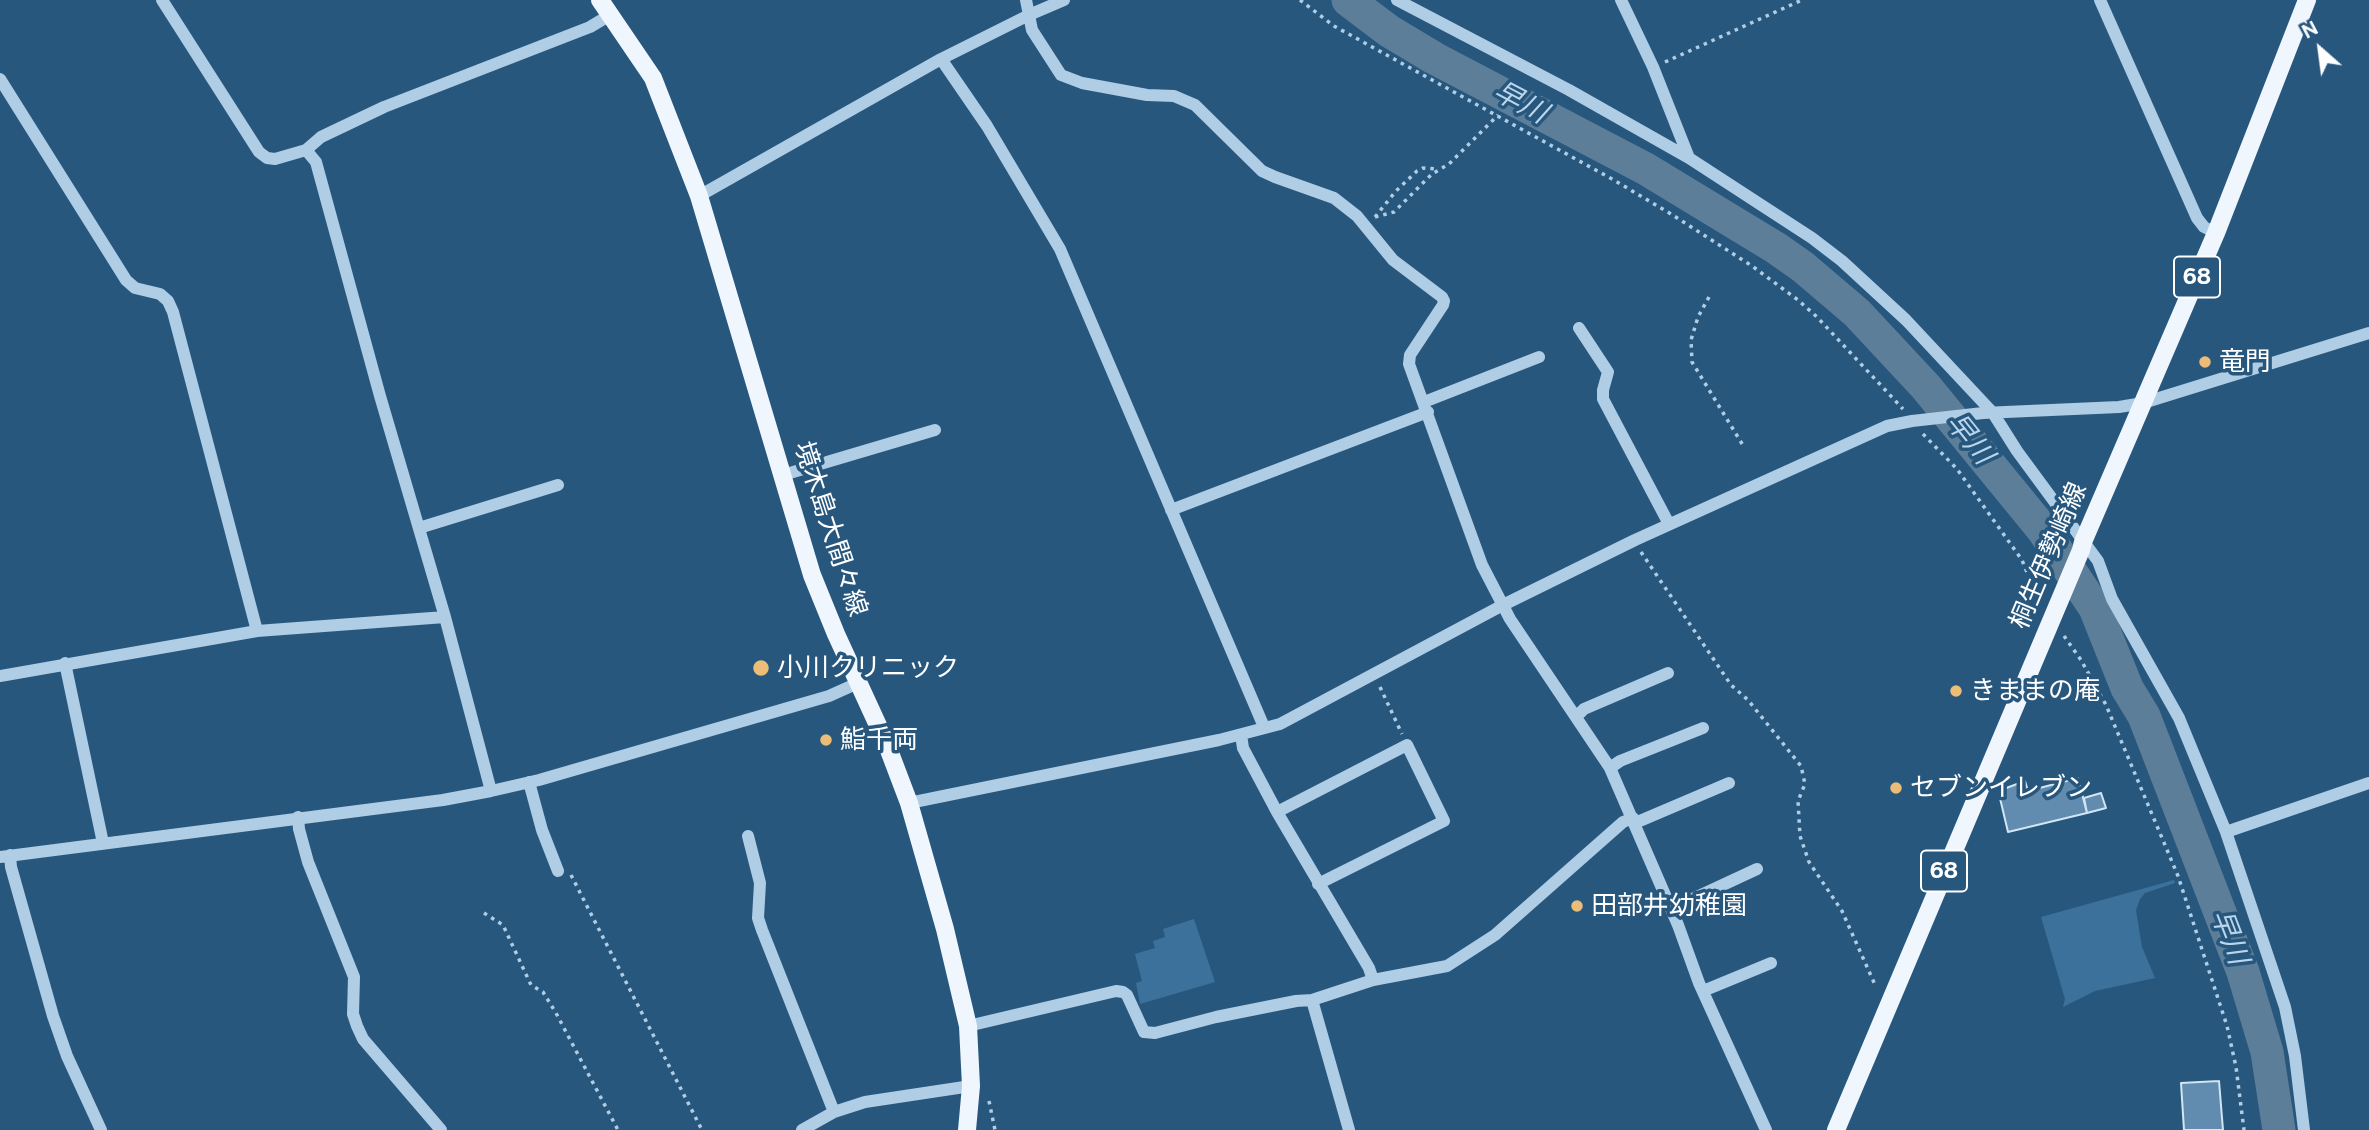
<!DOCTYPE html>
<meta charset="utf-8">
<style>
body{margin:0}
#map{position:relative;width:2369px;height:1130px;overflow:hidden;background:#28577e;font-family:Figtree,sans-serif}
canvas{display:block}
.north{position:absolute;left:2285px;top:14px;width:70px;height:70px;-webkit-text-stroke:5px #28577e;paint-order:stroke;rotate:332deg;font-size:19px;font-weight:700;line-height:28px;text-align:center;color:#fff}
.north::after{content:'';display:block;margin:auto;width:24px;height:32px;background:#fff;clip-path:polygon(50% 0,100% 100%,50% 72%,0 100%)}
</style>
<div id="map">
<canvas width="2369" height="1130"></canvas>
<div class="north">N</div>
</div>
<script>
const g = document.querySelector('canvas').getContext('2d');
g.lineJoin = 'round';
function fillPath(path, color) {
  g.fillStyle = color;
  g.fill(path, 'evenodd');
}
function toPath(rows) {
  const path = new Path2D();
  for (const r of rows) {
    path.moveTo(r[0], r[1]);
    for (let i = 2; i < r.length; i += 2) path.lineTo(r[i], r[i + 1]);
  }
  return path;
}
function stroke(path, color, width, dash) {
  g.strokeStyle = color;
  g.lineWidth = width;
  g.lineCap = dash ? 'butt' : 'round';
  g.setLineDash(dash || []);
  g.stroke(path);
}
function label(font, color, halo, rows, align = 'center') {
  g.font = font + ' Figtree,"Noto Sans JP",sans-serif';
  g.lineWidth = 7;
  g.setLineDash([]);
  g.textBaseline = 'middle';
  g.strokeStyle = halo;
  g.fillStyle = color;
  for (const [text, x, y, turn = 0] of rows) {
    g.save();
    g.translate(x, y);
    g.rotate((+turn || 0) * Math.PI / 180);
    g.textAlign = isNaN(turn) ? turn : align;
    if (halo) g.strokeText(text, 0, 0);
    g.fillText(text, 0, 0);
    g.restore();
  }
}
fillPath(toPath([
 [2174,880,2175,883,2145,893,2140,899,2136,910,2142,947,2155,978,2095,991,2063,1007,2065,999,2041,917],
 [1194,919,1215,982,1140,1004,1136,983,1142,981,1135,954,1155,948,1153,941,1165,937,1163,929]
]), '#3c719b');
stroke(toPath([
 [1348,0,1389,31,1434,58,1646,169,1776,248,1803,267,1857,313,1926,387,2043,530,2095,608,2127,688,2144,716,2243,972,2267,1052,2279,1130]
]), '#5d7e99', 33);
const building = toPath([
 [2078,778,2087,813,2008,832,1999,794,2001,790,2025,781,2028,791,2078,778],
 [2101,793,2106,808,2087,813,2084,798,2101,793],
 [2219,1081,2223,1130,2184,1130,2181,1083,2219,1081]
]);
fillPath(building, '#618caf');
stroke(building, '#d1e5f4', 2);
stroke(toPath([
 [1300,0,1334,26,1612,179,1671,214,1752,266,1798,300,1817,317,1903,409],
 [1665,62,1802,0],
 [1375,217,1394,212,1432,174,1449,164,1498,115],
 [1375,217,1396,191,1417,171,1423,168,1436,169],
 [1709,297,1698,317,1691,340,1692,362,1744,447],
 [1923,434,1957,469,2022,560,2040,605],
 [1641,552,1731,685,1748,700,1801,766,1805,784,1798,801,1800,836,1809,862,1842,911,1876,987],
 [2064,636,2081,660,2106,705,2178,876,2227,1026,2236,1067,2244,1130],
 [1380,687,1402,734],
 [571,875,702,1130],
 [484,913,503,925,531,985,543,992,556,1013,618,1130],
 [989,1101,995,1130]
]), '#afcde5', 3.5, [3.5, 5]);
stroke(toPath([
 [162,0,259,152,267,158,275,159,306,150,316,162,380,396,445,617,491,791],
 [1026,0,1032,30,1061,75,1082,83,1147,95,1174,96,1195,105,1262,171,1275,177,1334,198,1357,216,1393,260,1442,297,1444,301,1443,305,1410,355,1409,364,1482,565,1510,619,1610,768,1678,925,1699,983,1766,1130],
 [1397,0,1569,90,1689,158,1812,238,1842,261,1906,320,1993,413,2017,451,2098,561,2112,599,2179,718,2226,832,2285,1007,2295,1056,2304,1130],
 [1621,0,1653,67,1689,158],
 [2100,0,2197,218,2204,227,2216,233],
 [941,59,987,126,1060,249,1264,727],
 [0,79,126,280,135,288,160,294,168,301,173,312,257,631],
 [306,150,321,137,384,107,590,27,610,15],
 [699,196,941,59,1029,15,1064,0],
 [1579,328,1608,372,1603,390,1603,399,1669,524],
 [1424,402,1539,357],
 [783,475,935,430],
 [1171,510,1428,412],
 [419,528,558,485],
 [65,663,103,843],
 [0,676,257,631,445,617],
 [1576,717,1584,709,1668,673],
 [1241,735,1243,748,1277,812,1369,968,1373,980],
 [1610,768,1620,761,1703,728],
 [529,782,542,830,558,871],
 [909,803,1219,740,1280,724,1503,605,1635,540,1887,426,1912,421,1983,413,2119,407,2143,403,2369,333],
 [1277,812,1407,745,1444,821,1318,884],
 [298,817,299,829,308,862,354,977,353,1014,357,1026,363,1039,441,1130],
 [1635,823,1729,783],
 [2226,832,2369,783],
 [748,836,760,883,758,918,762,930,834,1112],
 [10,855,11,867,53,1016,67,1056,101,1130],
 [0,857,443,800,491,791,539,780,829,696,858,683],
 [1671,909,1757,869],
 [1703,991,1771,963],
 [1312,1000,1349,1130],
 [968,1026,1116,991,1123,992,1127,995,1144,1032,1155,1033,1216,1017,1296,1001,1312,1000,1373,980,1447,966,1495,935,1623,822,1633,818],
 [802,1130,834,1112,865,1102,971,1086]
]), '#afcde5', 12);
stroke(toPath([
 [600,0,653,78,699,196,812,575,836,634,887,745,909,803,945,929,968,1026,971,1086,967,1130],
 [1836,1130,2081,550,2083,542,2216,233,2307,0]
]), '#eff6fd', 18);
for (const [x, y, r, color] of [
 [2205,362,7,"#ecbd76"],
 [761,668,9,"#ecbd76"],
 [1956,691,7,"#ecbd76"],
 [826,740,7,"#ecbd76"],
 [1896,788,7,"#ecbd76"],
 [1577,906,7,"#ecbd76"]
]) {
  const dot = new Path2D();
  dot.arc(x, y, r, 0, 2 * Math.PI);
  g.fillStyle = color;
  g.fill(dot);
  stroke(dot, '#28577e', 2.5);
}
for (const [x, y, w] of [
 [2197,277,46],
 [1944,871,46]
]) {
  const box = new Path2D();
  box.roundRect(x - w / 2, y - 20.5, w, 41, 5);
  g.fillStyle = '#28577e';
  g.fill(box);
  stroke(box, '#fff', 2);
}
label('bold 24px', '#fff', null, [
 ["68",2197,277],
 ["68",1944,871]
]);
label('26px', '#fff', '#28577e', [
 ["竜門",2219,362],
 ["小川クリニック",777,668],
 ["きままの庵",1970,691],
 ["鮨千両",840,740],
 ["セブンイレブン",1910,788],
 ["田部井幼稚園",1591,906]
], 'left');
label('26px', '#fff', '#28577e', [
 ["境木島大間々線",830,529,72],
 ["桐生伊勢崎線",2049,556,-67]
]);
label('italic 28px', '#bad6ed', '#28577e', [
 ["早川",1520,103,28],
 ["早川",1969,439,51],
 ["早川",2229,937,69]
]);
</script>
